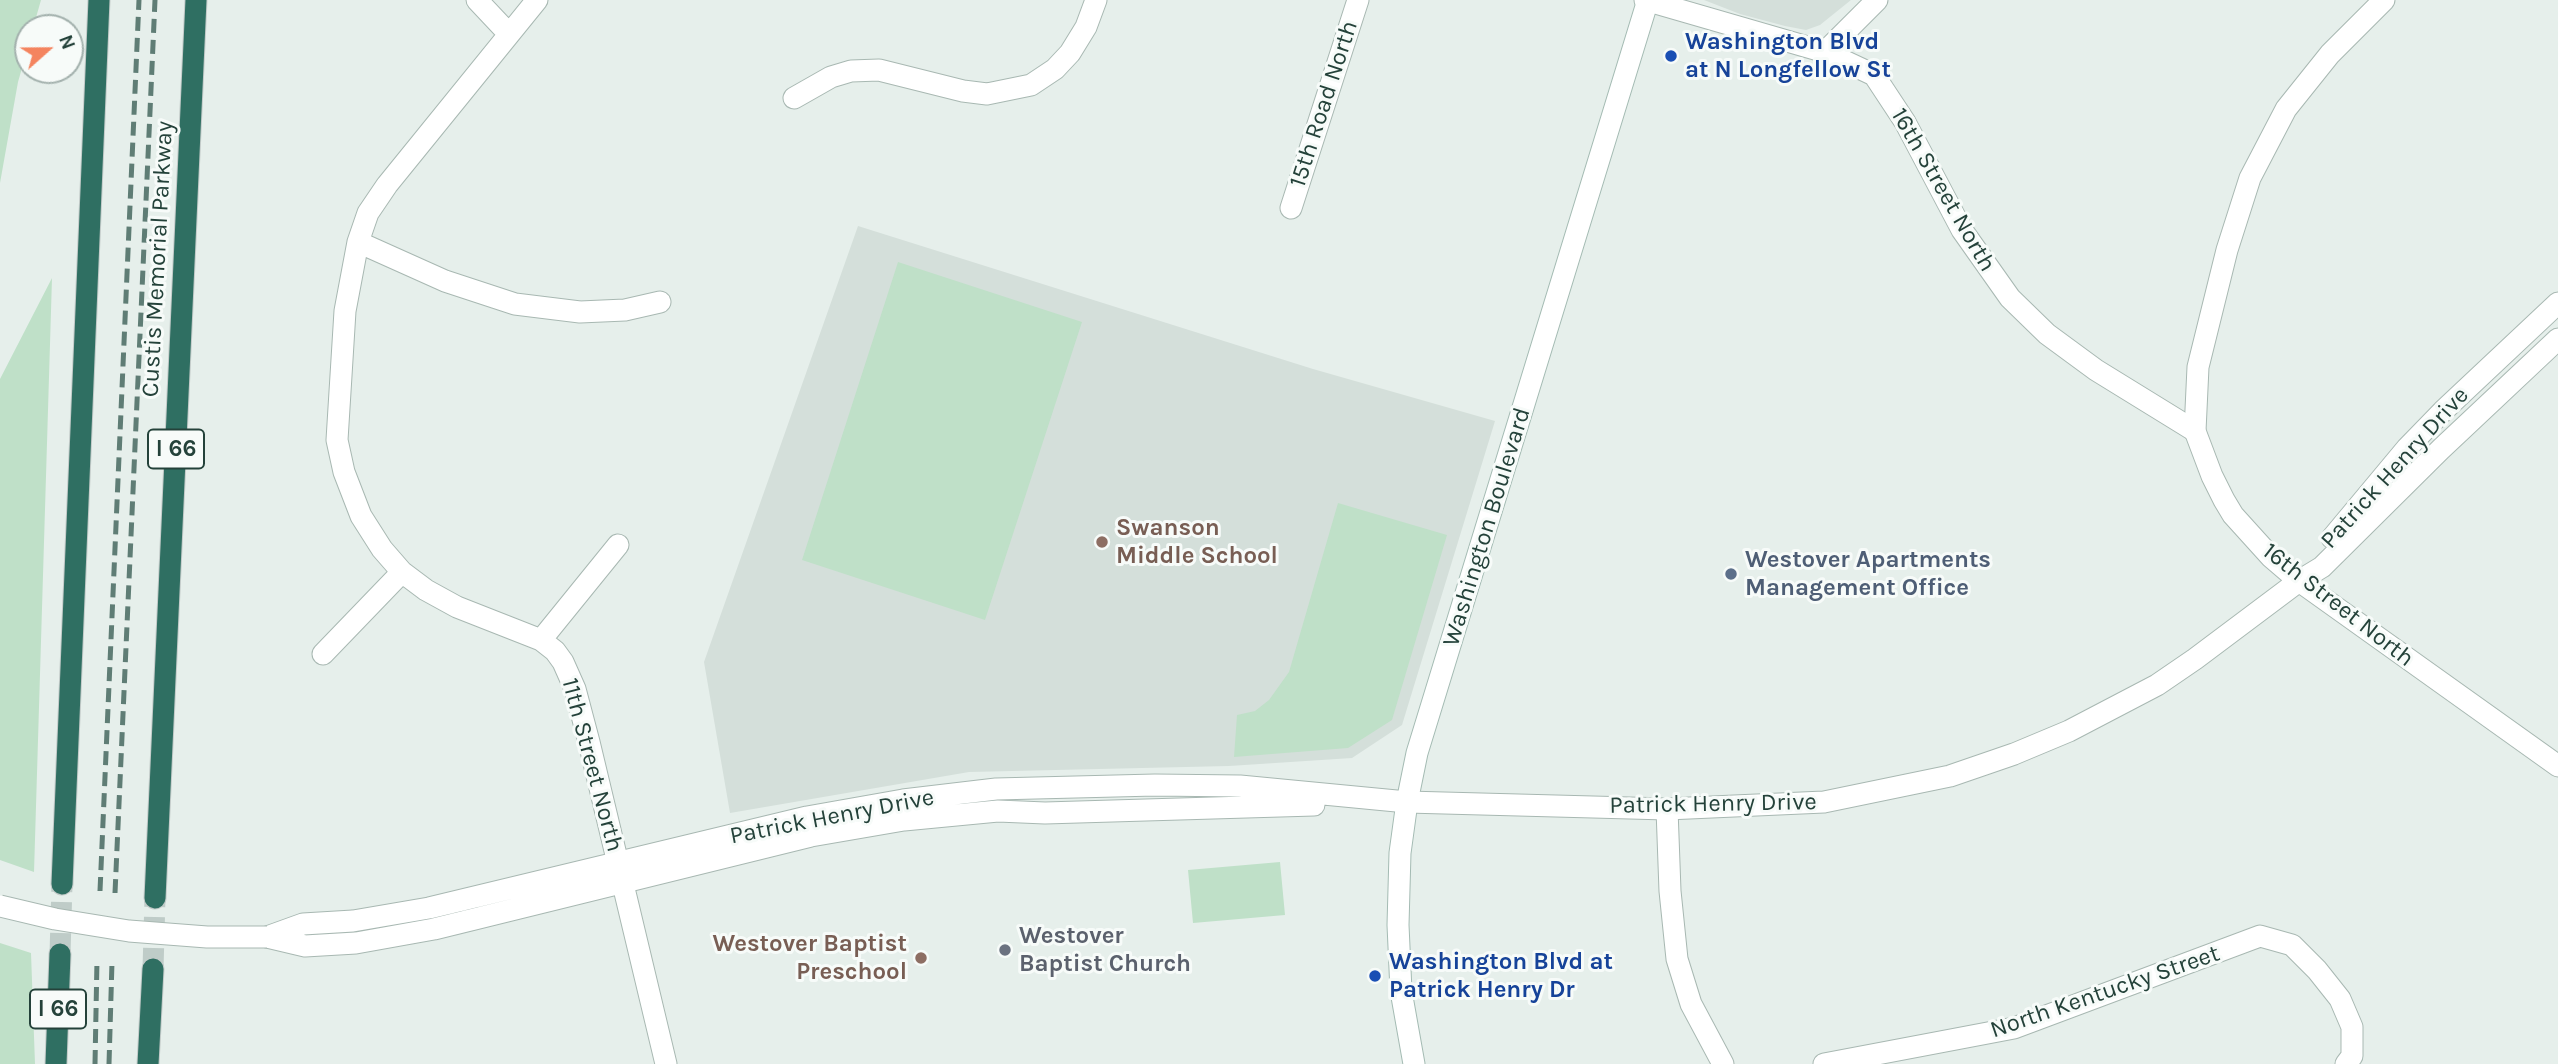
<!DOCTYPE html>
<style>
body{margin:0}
#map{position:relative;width:2558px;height:1064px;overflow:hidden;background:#e6efeb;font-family:Karla,sans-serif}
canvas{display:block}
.north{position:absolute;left:14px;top:14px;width:70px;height:70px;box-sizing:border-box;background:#f7fbf9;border:2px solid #a3b1ad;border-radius:50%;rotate:69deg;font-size:19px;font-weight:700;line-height:28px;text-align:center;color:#24423a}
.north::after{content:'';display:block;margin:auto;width:24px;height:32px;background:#f4845f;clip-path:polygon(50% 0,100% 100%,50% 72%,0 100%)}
</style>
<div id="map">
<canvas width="2558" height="1064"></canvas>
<div class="north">N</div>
</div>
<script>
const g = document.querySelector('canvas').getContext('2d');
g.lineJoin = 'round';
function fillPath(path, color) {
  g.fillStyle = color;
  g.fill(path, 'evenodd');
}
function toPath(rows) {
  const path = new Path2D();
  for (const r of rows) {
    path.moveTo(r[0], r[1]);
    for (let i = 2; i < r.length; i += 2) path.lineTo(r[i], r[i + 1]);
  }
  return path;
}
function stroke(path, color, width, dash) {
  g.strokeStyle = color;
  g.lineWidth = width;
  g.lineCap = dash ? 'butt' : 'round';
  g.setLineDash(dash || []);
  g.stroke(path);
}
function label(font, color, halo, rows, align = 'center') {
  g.font = font + ' Karla,sans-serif';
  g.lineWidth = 6;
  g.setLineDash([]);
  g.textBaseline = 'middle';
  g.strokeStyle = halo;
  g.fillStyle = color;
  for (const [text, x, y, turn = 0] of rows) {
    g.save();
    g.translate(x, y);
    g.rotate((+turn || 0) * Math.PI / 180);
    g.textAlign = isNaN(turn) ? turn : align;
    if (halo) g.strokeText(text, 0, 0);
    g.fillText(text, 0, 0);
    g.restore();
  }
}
fillPath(toPath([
 [1704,0,1851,0,1820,25,1806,30,1785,26,1740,14],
 [858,226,1313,369,1495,421,1402,725,1352,758,1229,766,969,772,730,813,704,662]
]), '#d4dfda');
fillPath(toPath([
 [0,0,41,0,33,28,28,28,28,47,18,82,0,183],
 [898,262,1082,322,985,620,802,560],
 [52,278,34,872,0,860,0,379],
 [1338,503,1447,535,1392,720,1348,748,1234,757,1237,715,1255,711,1269,700,1289,672],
 [1280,862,1285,915,1193,923,1188,870],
 [0,943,31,953,35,1064,0,1064]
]), '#bfe0c8');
stroke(toPath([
 [60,954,62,884],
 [153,969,155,898]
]), '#bfccc8', 21, [21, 10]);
const minor = toPath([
 [477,0,509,34],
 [537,0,387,185,368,213,358,242,345,311,337,440,344,472,361,516,382,549,402,572,426,590,457,607,541,640,555,651,563,662,575,689,589,742,666,1064],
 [1645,0,1825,52,1877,0],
 [1825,52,1874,75,1905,122,1962,230,2010,298,2047,334,2096,370,2195,431],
 [794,98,831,77,851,71,879,70,963,91,987,94,1031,85,1055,69,1070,53,1086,27,1096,0],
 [1291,208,1358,0],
 [358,242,445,281,515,304,580,312,625,310,660,302],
 [541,640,618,545],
 [323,654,402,572],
 [1667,809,1670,891,1677,959,1691,1004,1723,1064],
 [1824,1064,2014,1028,2260,936,2292,945,2317,970,2340,999,2352,1027,2352,1056,2346,1064]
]);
const tertiary = toPath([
 [2384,0,2330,54,2286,109,2250,178,2227,250,2198,367,2195,431,2212,476,2224,500,2233,515,2271,557,2299,581,2558,766],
 [2332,538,2407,448,2443,411,2558,303],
 [267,937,303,924,353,921,429,908,807,817,903,800,996,789,1155,785,1240,786,1407,802,1667,809,1824,802,1950,776,2014,754,2069,731,2157,685,2195,659,2299,581,2322,567,2441,449,2558,339],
 [267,937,305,946,356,943,434,929,811,836,904,820,998,811,1045,813,1314,805]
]);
const secondary = toPath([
 [1414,1064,1401,991,1398,925,1400,853,1407,802,1417,753,1648,0]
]);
const motorway = toPath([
 [62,884,99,0],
 [155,898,196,0],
 [56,1064,60,954],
 [148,1064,153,969]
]);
stroke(minor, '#a8b8b2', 23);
stroke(tertiary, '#a8b8b2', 23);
stroke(secondary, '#a4bbb3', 23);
stroke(motorway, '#c2cac8', 23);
stroke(minor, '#fff', 21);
stroke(tertiary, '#fff', 21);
stroke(secondary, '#fff', 21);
stroke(motorway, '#2f6f62', 21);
stroke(toPath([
 [100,891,139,0],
 [115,893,155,0],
 [95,1064,97,960],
 [109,1064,112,962]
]), '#5f7d75', 5, [14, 7]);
const tertiaryBridge = toPath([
 [0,906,55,919,129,931,207,937,267,937]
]);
stroke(tertiaryBridge, '#a8b8b2', 23, []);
stroke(tertiaryBridge, '#fff', 21);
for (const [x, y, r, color] of [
 [1671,56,7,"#1a4fb4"],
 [1102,542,7,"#8d6e63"],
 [1731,574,7,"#5c6f8a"],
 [1005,950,7,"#6b7280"],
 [921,958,7,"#8d6e63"],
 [1375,976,7,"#1a4fb4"]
]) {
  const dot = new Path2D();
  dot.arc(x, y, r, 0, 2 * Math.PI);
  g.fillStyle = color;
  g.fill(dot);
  stroke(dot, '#f7fbf9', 2.5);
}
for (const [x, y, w] of [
 [176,449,56],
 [58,1009,56]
]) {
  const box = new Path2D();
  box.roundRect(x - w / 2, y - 19.5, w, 39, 5);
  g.fillStyle = '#f7fbf9';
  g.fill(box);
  stroke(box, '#24423a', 2);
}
label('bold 23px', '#24423a', null, [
 ["I 66",176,449],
 ["I 66",58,1009]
]);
label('bold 24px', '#164399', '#f7fbf9', [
 ["Washington Blvd",1685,42],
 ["at N Longfellow St",1685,70],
 ["Washington Blvd at",1389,962],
 ["Patrick Henry Dr",1389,990]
], 'left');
label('24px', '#24423a', '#f7fbf9', [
 ["15th Road North",1324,104,-72],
 ["16th Street North",1943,190,60],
 ["Custis Memorial Parkway",158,259,-87],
 ["Patrick Henry Drive",2395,468,-48],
 ["Washington Boulevard",1487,527,-73],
 ["16th Street North",2338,605,38],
 ["11th Street North",592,765,75],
 ["Patrick Henry Drive",1713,804,-1],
 ["Patrick Henry Drive",832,817,-11],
 ["North Kentucky Street",2105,992,-19]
]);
label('bold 24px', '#785e54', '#f7fbf9', [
 ["Swanson",1116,528],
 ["Middle School",1116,556],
 ["Westover Baptist",907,944,"right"],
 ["Preschool",907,972,"right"]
], 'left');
label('bold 24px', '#4e5e75', '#f7fbf9', [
 ["Westover Apartments",1745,560],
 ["Management Office",1745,588]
], 'left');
label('bold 24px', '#5b616d', '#f7fbf9', [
 ["Westover",1019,936],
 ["Baptist Church",1019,964]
], 'left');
</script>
